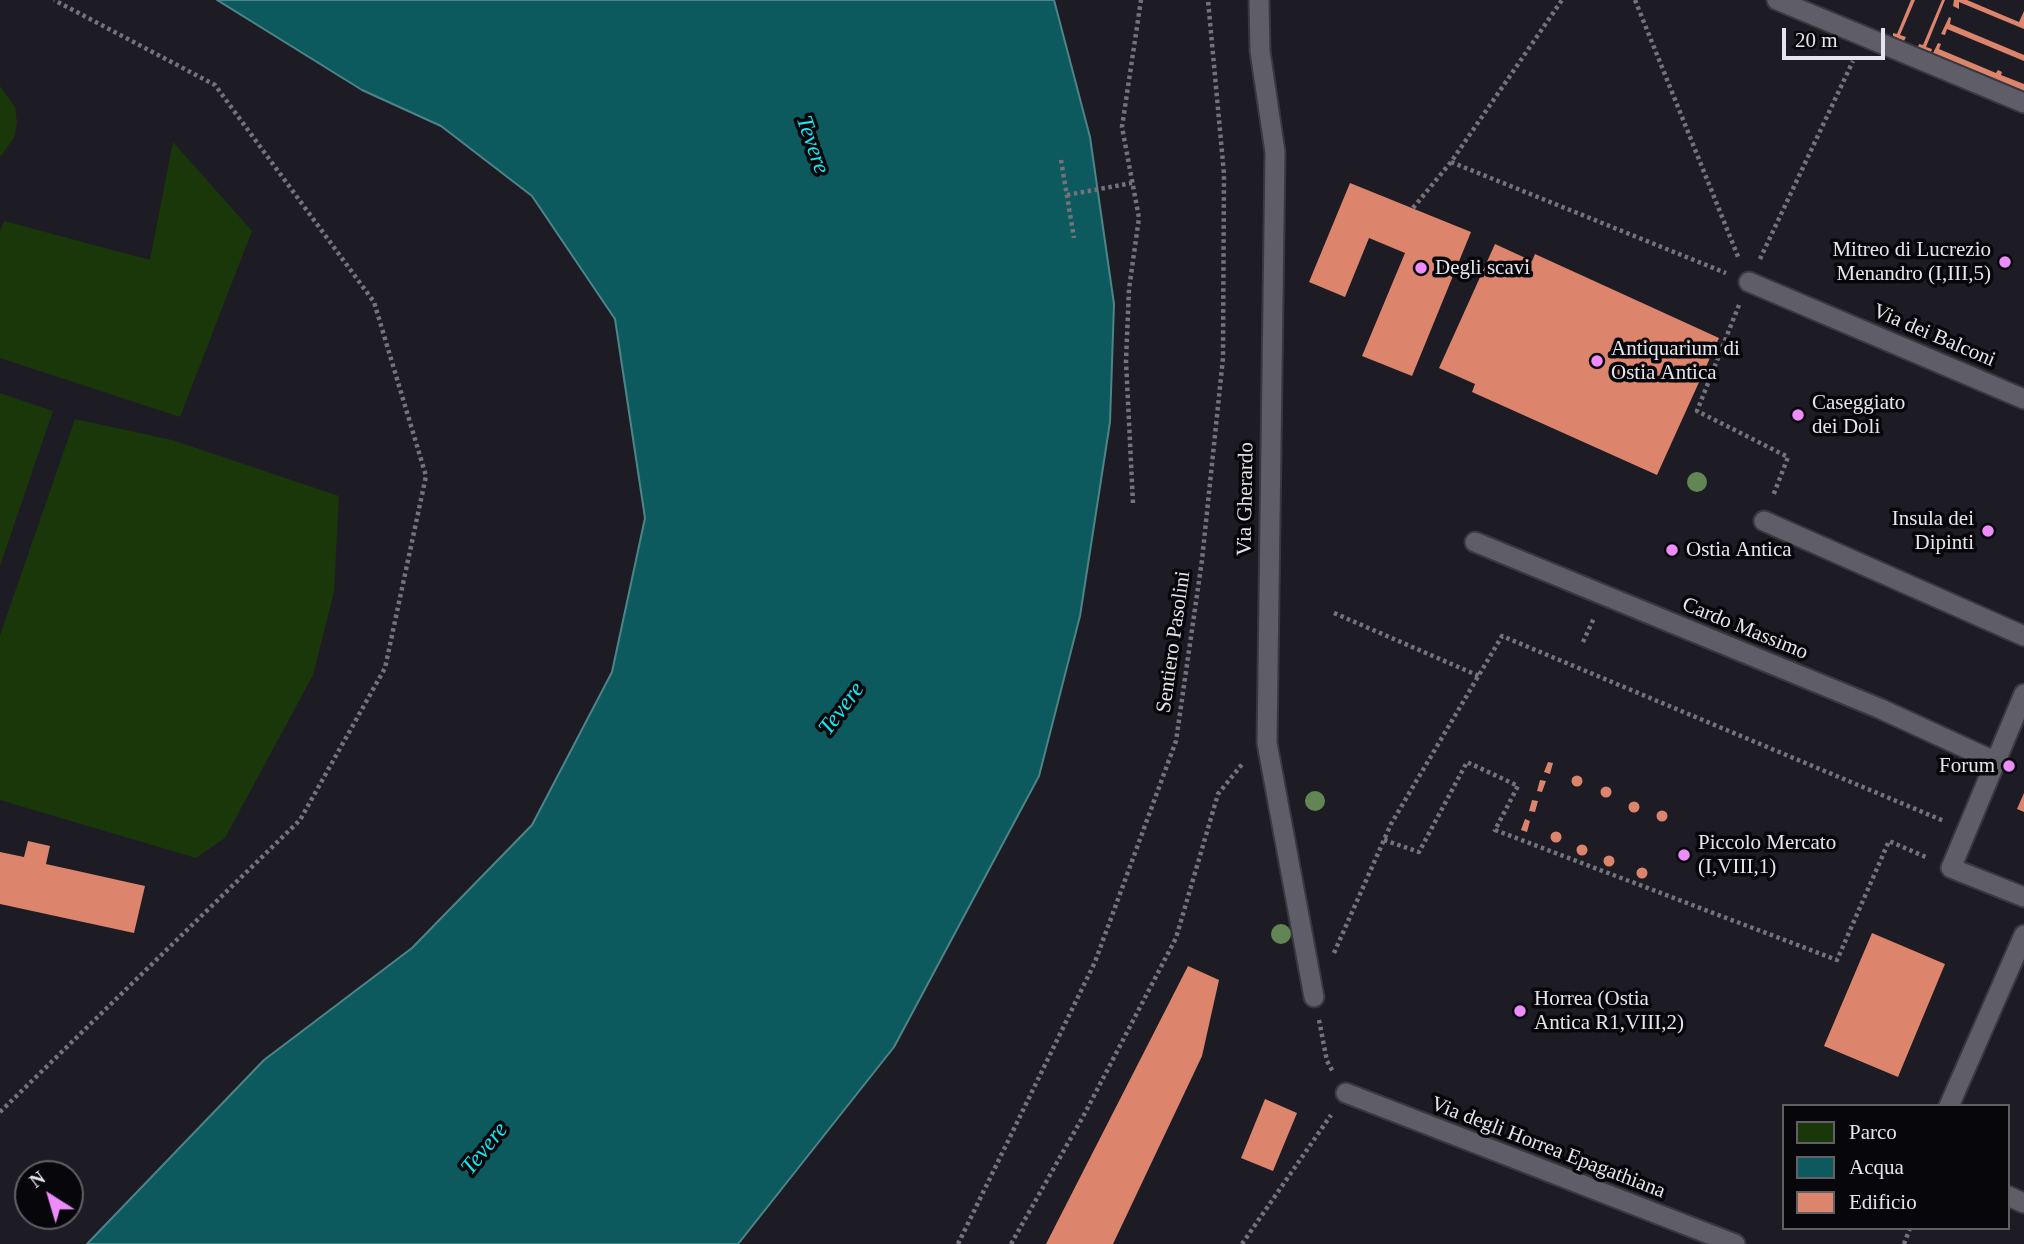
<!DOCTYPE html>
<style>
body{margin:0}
#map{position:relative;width:2024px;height:1244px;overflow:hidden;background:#1d1c25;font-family:"Times New Roman",serif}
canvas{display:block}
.legend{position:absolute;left:1782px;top:1104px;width:228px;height:126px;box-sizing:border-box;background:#07070b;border:2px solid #606065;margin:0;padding:9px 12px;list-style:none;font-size:21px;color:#e6e5ec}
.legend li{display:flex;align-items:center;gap:14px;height:35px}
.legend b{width:35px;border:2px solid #606065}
.north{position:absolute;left:14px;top:1160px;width:70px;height:70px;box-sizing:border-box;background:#07070b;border:2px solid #606065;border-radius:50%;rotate:323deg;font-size:19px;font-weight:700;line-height:28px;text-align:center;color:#e6e5ec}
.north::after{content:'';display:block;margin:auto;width:24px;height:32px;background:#ed8cfa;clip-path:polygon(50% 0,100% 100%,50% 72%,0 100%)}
.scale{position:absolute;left:1782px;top:28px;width:103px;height:32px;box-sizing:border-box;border:4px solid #e6e5ec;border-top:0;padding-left:9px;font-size:21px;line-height:24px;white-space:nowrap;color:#e6e5ec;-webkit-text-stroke:5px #07070b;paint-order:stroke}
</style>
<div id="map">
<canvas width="2024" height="1244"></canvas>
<ul class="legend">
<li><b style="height:19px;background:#193709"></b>Parco</li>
<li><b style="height:19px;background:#0c5a5d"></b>Acqua</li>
<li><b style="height:19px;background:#dc846c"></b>Edificio</li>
</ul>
<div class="north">N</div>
<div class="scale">20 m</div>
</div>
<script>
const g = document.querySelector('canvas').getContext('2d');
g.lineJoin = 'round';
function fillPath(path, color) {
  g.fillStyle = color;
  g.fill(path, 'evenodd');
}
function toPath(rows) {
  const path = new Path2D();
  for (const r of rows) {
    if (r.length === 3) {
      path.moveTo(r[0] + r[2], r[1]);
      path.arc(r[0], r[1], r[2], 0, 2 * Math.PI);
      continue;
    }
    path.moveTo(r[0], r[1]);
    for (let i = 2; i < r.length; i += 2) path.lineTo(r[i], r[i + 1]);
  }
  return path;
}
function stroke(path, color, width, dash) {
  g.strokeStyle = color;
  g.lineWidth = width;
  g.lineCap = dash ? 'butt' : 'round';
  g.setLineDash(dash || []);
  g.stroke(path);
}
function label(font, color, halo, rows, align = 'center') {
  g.font = font + ' "Times New Roman",serif';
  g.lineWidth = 7;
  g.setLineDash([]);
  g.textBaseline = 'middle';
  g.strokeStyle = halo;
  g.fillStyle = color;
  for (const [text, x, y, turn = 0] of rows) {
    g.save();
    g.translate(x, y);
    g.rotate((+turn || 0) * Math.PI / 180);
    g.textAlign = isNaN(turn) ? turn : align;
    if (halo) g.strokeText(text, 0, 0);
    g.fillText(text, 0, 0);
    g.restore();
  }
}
fillPath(toPath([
 [0,86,15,107,17,123,14,138,0,157],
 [173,142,252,231,180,417,0,358,0,232,4,221,150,260],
 [0,393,53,411,0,566],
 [75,419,172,440,339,496,334,592,313,675,225,838,196,858,0,800,0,635]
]), '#193709');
const water = toPath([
 [217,0,1054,0,1090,137,1114,304,1110,422,1080,616,1039,776,894,1047,738,1244,87,1244,264,1060,412,948,532,825,612,672,645,518,615,319,532,196,441,126,362,90,217,0]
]);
fillPath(water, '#0c5a5d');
stroke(water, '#4d8488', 2);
fillPath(toPath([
 [1911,0,1915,0,1900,35,1906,37,1904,41,1893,36,1893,33,1897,34],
 [1942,0,1945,0,1926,47,1932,49,1931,52,1918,47,1919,44,1923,45],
 [1954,0,1967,0,2019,22,2024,11,2024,29,1959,2,1959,9,1953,6],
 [1949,17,1951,18,1950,24,2024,55,2024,61,1947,29,1945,35,1941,34],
 [1938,43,1941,44,1939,49,1996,73,1998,70,2002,72,2001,75,2024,84,2024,91,1933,53],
 [1350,183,1471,232,1412,376,1362,356,1405,253,1369,238,1345,297,1309,282],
 [1495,244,1532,261,1535,254,1719,338,1657,475,1472,392,1475,384,1439,368],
 [1548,762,1553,763,1550,774,1544,772],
 [1577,781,5.5],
 [1540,780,1546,781,1542,792,1537,791],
 [1606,792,5.5],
 [2024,793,2024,812,2017,809],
 [1532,800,1538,801,1535,812,1529,811],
 [1634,807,5.5],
 [1662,816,5.5],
 [1525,819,1530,821,1527,832,1521,830],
 [1556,837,5.5],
 [28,841,50,846,46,864,145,886,134,933,0,904,0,852,24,857],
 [1582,850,5.5],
 [1609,861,5.5],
 [1642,873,5.5],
 [1872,933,1945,964,1898,1077,1824,1046],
 [1188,966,1219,980,1202,1056,1113,1244,1046,1244],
 [1265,1099,1297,1113,1273,1171,1241,1158]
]), '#dc846c');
const service = toPath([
 [1259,0,1260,51,1275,152,1267,743,1314,997]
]);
const pedestrian = toPath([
 [1777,0,2024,103],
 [1749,282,2024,399],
 [1764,521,2024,636],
 [1475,542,1881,709,1996,762],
 [2024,694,1951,868,2024,897],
 [1346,1093,1735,1244],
 [1949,1106,2024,935],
 [2008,1196,2024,1203]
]);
stroke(service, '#38383f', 23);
stroke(pedestrian, '#38383f', 23);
stroke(toPath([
 [1635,0,1739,259],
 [1061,160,1074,238],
 [1451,162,1726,273],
 [1067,195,1132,183],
 [1413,208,1451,162,1562,0],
 [1760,259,1853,61],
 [1739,305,1697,411,1788,457,1773,496],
 [1133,503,1126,361,1129,289,1139,218,1122,127,1141,0],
 [1334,613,1479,676],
 [1583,642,1594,618],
 [1384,840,1419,852,1467,762,1518,786,1495,830,1837,960,1889,841,1928,858],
 [1334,953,1391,824,1502,636,1944,821],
 [1319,1020,1327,1061,1333,1072],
 [0,1112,300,820,385,668,426,476,374,302,215,85,54,0],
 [958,1244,1095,962,1176,741,1202,560,1223,358,1224,174,1208,0],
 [1011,1244,1085,1113,1176,938,1218,794,1243,763],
 [1242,1244,1331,1115],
 [1904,1244,1910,1228]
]), '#74737b', 4.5, [3.5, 3.5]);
stroke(service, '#5e5d68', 19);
stroke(pedestrian, '#5e5d68', 19);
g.fillStyle = '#618654';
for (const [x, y] of [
 [1697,482],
 [1315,801],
 [1281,934]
]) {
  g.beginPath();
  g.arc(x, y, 10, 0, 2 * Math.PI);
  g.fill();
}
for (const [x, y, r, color] of [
 [2005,262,7,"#ed8cfa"],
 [1421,268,7,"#ed8cfa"],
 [1597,361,7,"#ed8cfa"],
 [1798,415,7,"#ed8cfa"],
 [1988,531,7,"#ed8cfa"],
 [1672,550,7,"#ed8cfa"],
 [2009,766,7,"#ed8cfa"],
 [1684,855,7,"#ed8cfa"],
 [1520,1011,7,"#ed8cfa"]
]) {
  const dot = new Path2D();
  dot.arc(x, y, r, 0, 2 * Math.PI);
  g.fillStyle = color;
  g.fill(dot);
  stroke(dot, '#07070b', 2.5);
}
label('21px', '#e6e5ec', '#07070b', [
 ["Mitreo di Lucrezio",1991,250,"right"],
 ["Menandro (I,III,5)",1991,274,"right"],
 ["Degli scavi",1435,268],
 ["Antiquarium di",1611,349],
 ["Ostia Antica",1611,373],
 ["Caseggiato",1812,403],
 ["dei Doli",1812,427],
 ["Insula dei",1974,519,"right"],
 ["Dipinti",1974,543,"right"],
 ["Ostia Antica",1686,550],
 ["Forum",1995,766,"right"],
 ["Piccolo Mercato",1698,843],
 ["(I,VIII,1)",1698,867],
 ["Horrea (Ostia",1534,999],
 ["Antica R1,VIII,2)",1534,1023]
], 'left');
label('21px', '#e6e5ec', '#07070b', [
 ["Via dei Balconi",1934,336,23],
 ["Via Gherardo",1246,499,-89],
 ["Cardo Massimo",1745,629,22],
 ["Sentiero Pasolini",1174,642,-82],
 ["Via degli Horrea Epagathiana",1548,1148,21]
]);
label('italic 23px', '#0eedf4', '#07070b', [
 ["Tevere",812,145,71],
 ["Tevere",842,709,-53],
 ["Tevere",485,1149,-51]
]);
</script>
